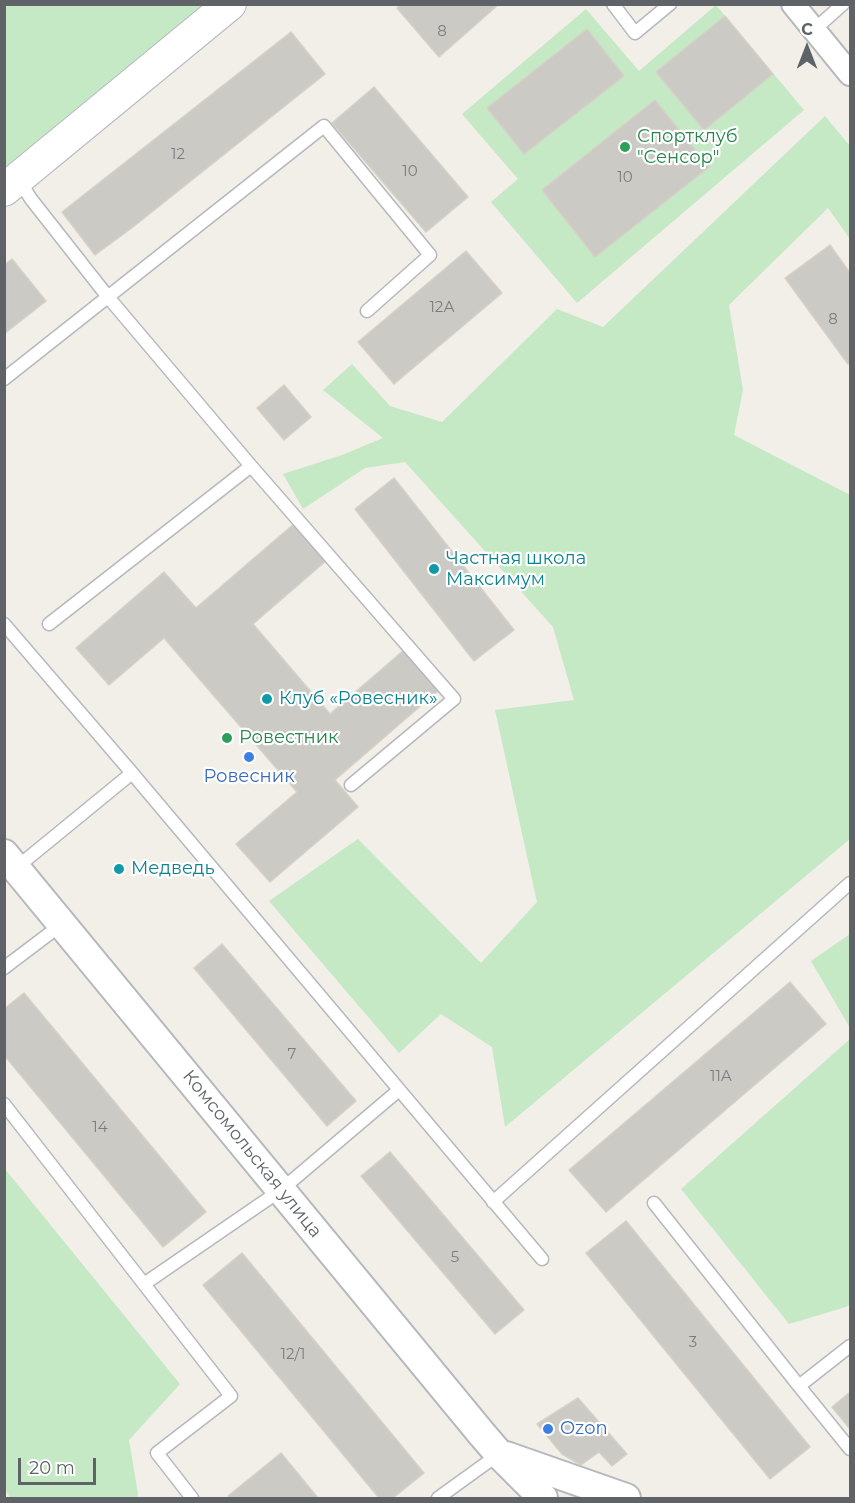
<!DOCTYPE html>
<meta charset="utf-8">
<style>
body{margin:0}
#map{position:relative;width:855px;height:1503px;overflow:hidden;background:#f1efe8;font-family:Montserrat,sans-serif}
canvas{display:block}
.frame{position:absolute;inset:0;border:6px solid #5f6368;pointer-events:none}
.north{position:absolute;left:777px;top:18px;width:60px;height:60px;-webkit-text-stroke:4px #fff;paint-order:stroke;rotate:0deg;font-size:16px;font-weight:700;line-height:24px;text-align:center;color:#5f6368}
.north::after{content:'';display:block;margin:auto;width:21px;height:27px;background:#5f6368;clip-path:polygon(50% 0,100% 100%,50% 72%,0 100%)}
.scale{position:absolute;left:18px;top:1458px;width:78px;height:27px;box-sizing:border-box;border:3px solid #5f6368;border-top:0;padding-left:8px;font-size:18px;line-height:21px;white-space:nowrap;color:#5f6368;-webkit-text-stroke:4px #fff;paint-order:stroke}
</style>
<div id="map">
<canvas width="855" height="1503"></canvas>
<div class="frame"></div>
<div class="north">С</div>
<div class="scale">20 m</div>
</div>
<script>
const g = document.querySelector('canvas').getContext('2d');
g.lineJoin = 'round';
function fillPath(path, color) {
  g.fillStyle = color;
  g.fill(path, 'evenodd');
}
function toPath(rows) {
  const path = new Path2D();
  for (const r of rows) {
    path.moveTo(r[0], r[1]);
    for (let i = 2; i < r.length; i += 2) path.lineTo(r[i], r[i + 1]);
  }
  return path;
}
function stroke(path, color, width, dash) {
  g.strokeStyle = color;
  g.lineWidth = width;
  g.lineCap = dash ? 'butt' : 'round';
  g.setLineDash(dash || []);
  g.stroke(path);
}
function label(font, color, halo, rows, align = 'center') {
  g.font = font + ' Montserrat,sans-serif';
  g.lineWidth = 4.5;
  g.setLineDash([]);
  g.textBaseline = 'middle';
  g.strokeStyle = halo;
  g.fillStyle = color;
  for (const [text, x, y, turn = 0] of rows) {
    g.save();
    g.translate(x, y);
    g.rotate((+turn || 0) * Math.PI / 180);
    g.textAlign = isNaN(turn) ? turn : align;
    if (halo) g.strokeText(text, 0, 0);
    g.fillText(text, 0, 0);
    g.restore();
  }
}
fillPath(toPath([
 [5,5,217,5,5,173],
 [716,5,804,110,577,303,491,202,518,179,462,114,586,9,639,71],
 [825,116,850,146,850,239,828,208,729,305,743,390,734,435,850,495,850,839,505,1127,492,1047,441,1014,399,1053,269,901,358,839,481,963,537,902,495,710,574,700,553,627,405,462,365,468,303,509,283,474,342,455,383,438,323,390,352,364,390,406,442,422,557,309,603,327],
 [850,934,850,1028,811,961],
 [850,1039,850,1304,846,1307,789,1324,681,1189],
 [5,1169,180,1384,129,1440,138,1494,137,1498,10,1498,5,1489]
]), '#c5e8c5');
const building = toPath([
 [401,4,499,4,439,57,397,8,401,4],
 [725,16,773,74,704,130,656,72,725,16],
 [587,29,624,76,524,154,487,108,587,29],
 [291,32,325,74,133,227,95,255,62,212,291,32],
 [374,87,468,197,426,232,332,123,374,87],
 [655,100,709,167,595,257,542,190,655,100],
 [830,245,850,273,850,363,848,364,785,278,830,245],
 [466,251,502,293,394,384,358,342,466,251],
 [12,259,46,301,4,334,4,265,12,259],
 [284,385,311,417,284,440,257,408,284,385],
 [394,478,514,630,474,661,355,509,394,478],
 [295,523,327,560,253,624,330,714,404,650,439,690,335,780,358,807,270,882,236,844,297,792,164,638,109,685,76,648,164,572,196,608,295,523],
 [222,944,356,1101,327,1126,194,968,222,944],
 [790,982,826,1024,606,1212,569,1170,790,982],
 [24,993,206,1212,163,1247,4,1055,4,1009,24,993],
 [390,1152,524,1310,495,1334,361,1176,390,1152],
 [626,1221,810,1447,770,1479,586,1253,626,1221],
 [242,1253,424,1473,393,1498,379,1498,203,1285,242,1253],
 [850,1392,850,1429,832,1407,850,1392],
 [578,1398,627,1454,612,1466,599,1452,581,1465,562,1454,537,1424,578,1398],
 [281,1453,318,1498,231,1498,228,1496,281,1453]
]);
fillPath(building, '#cccac5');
stroke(building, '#d6d1c6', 1.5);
const service = toPath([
 [613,4,635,33,670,4],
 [814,30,843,4],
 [19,180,31,199,108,297,251,466,454,699,351,785],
 [4,379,324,126,430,255,367,311],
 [4,624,132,773,542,1259],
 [49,624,251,466],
 [16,868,132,773],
 [4,968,62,924],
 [4,1104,231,1396,157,1453,192,1498],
 [493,1202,850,883],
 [654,1203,799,1386,850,1346],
 [144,1284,281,1190,399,1090],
 [799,1386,850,1449],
 [438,1498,499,1454]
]);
const minor = toPath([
 [793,4,850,74]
]);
const tertiary = toPath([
 [4,854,481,1433,499,1454,543,1498],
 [506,1456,626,1498]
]);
const secondary = toPath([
 [4,190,230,4]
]);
stroke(service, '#b5b8bc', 15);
stroke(minor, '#b5b8bc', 26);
stroke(tertiary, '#b5b8bc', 32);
stroke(secondary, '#b6babf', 34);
stroke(service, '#fff', 12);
stroke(minor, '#fff', 22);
stroke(tertiary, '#fff', 28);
stroke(secondary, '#fff', 32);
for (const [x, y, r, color] of [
 [625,147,6,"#2e9e5b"],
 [434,569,6,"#0f9aa8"],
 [267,699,6,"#0f9aa8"],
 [227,738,6,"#2e9e5b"],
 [249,757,6,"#3f7fe0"],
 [119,869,6,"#0f9aa8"],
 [548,1429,6,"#3f7fe0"]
]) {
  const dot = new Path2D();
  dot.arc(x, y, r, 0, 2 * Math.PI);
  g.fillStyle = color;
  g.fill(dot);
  stroke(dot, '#fff', 2);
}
label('15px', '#7a7d7f', null, [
 ["8",442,32],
 ["12",178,155],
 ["10",410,172],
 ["10",625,178],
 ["12А",442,308],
 ["8",833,320],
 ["7",292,1055],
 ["11А",721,1077],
 ["14",100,1128],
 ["5",455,1258],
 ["3",693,1343],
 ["12/1",293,1355]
]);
label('18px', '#27864d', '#fff', [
 ["Спортклуб",637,137],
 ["\"Сенсор\"",637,158],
 ["Ровестник",239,738]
], 'left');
label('18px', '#0d838f', '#fff', [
 ["Частная школа",446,559],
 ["Максимум",446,580],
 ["Клуб «Ровесник»",279,699],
 ["Медведь",131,869]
], 'left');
label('18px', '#366cbe', '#fff', [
 ["Ровесник",249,777],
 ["Ozon",560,1429,"left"]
]);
label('18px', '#5f6368', '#fff', [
 ["Комсомольская улица",252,1154,51]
]);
</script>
